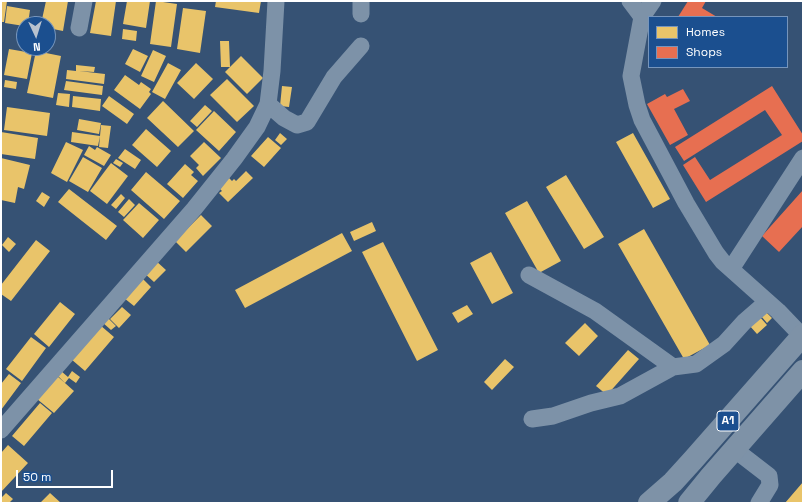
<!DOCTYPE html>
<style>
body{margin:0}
#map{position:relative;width:804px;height:504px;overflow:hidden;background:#365274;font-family:"Space Grotesk",sans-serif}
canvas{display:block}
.frame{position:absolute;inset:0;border:2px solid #fff;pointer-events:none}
.legend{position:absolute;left:648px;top:16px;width:140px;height:52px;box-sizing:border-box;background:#1b4f8f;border:1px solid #7695bc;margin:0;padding:5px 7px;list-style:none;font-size:12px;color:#fff}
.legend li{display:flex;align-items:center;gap:8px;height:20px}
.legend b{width:20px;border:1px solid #7695bc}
.north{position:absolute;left:16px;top:16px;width:40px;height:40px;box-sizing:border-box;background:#1b4f8f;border:1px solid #7695bc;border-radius:50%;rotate:176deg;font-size:11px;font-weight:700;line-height:16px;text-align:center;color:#fff}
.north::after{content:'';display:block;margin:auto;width:14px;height:18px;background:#b9c2ce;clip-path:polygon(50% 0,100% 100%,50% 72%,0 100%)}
.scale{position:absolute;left:16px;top:470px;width:97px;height:18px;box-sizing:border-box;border:2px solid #fff;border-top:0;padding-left:5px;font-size:12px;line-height:14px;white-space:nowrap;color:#fff;-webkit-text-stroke:3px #1b4f8f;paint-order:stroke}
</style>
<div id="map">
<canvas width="804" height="504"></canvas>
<div class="frame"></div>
<ul class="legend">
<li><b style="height:11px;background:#e9c46a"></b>Homes</li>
<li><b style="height:11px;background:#e76f51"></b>Shops</li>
</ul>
<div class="north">N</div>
<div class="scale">50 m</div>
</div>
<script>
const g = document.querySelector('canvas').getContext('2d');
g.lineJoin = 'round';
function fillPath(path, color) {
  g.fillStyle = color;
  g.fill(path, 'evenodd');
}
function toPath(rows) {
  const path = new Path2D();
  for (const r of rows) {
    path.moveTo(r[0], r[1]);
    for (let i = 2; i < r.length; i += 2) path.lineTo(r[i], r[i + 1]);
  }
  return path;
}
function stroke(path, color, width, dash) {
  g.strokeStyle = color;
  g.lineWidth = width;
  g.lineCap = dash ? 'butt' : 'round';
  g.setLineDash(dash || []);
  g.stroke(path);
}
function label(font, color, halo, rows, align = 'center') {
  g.font = font + ' "Space Grotesk",sans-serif';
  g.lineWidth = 4;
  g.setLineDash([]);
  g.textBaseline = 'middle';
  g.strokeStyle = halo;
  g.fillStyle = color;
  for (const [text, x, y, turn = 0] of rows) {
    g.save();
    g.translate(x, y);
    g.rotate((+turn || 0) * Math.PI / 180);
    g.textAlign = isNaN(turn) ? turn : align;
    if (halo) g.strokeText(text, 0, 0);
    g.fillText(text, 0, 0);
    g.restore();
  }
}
fillPath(toPath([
 [1,1,7,1,4,22,1,22],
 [46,1,68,1,63,31,48,28,48,24,41,24],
 [96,1,116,1,111,36,90,33],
 [127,1,150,1,146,28,123,24],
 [156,1,177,4,171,47,150,44],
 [216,1,261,1,259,13,215,7],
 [7,6,30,10,28,24,24,24,24,26,5,23],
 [183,8,206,11,200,53,177,49],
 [123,29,137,31,136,41,122,39],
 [220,41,229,41,230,67,221,67],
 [9,49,32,53,27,79,4,75],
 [133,49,148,56,140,72,125,64],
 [153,50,166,56,154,82,141,76],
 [36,51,61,56,53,98,27,93],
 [241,56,263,78,247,94,225,72],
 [168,63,181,70,165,99,152,92],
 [196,63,213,79,194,99,177,83],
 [76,65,95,67,94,72,79,71,105,74,104,84,66,79,67,70,76,71],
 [125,75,139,85,141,82,151,89,149,92,151,94,140,109,114,90],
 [227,79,254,106,237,122,210,95],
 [5,80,17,82,16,89,4,87],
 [66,81,103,86,102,95,64,90],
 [282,86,292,87,289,107,280,106],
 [58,93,70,94,69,107,56,105],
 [73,96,101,99,100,111,72,107],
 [109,96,134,114,127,124,102,106],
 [163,101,194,131,178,147,147,118],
 [205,105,212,111,197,127,190,121],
 [7,107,50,113,47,136,4,130],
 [214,111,236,132,219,151,196,130],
 [79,119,101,123,99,134,77,130],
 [101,125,111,126,108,148,99,147],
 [146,129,171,151,157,167,132,145],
 [1,132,38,138,35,159,1,154],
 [72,132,100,136,98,146,71,142],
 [280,133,287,139,281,145,275,140],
 [633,133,670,199,653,208,616,142],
 [268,137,281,148,264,167,251,156],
 [66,142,83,150,67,182,51,173],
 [204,142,221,158,203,176,196,168,199,165,190,156],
 [89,146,95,150,97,147,111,155,104,166,84,155],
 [125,149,141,160,135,169,118,158],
 [83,157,102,168,88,192,69,181],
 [1,158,30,165,24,189,18,187,15,203,1,200],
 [116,159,123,163,120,167,113,163],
 [111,163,128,176,107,204,90,191],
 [185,164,194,172,191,175,198,181,183,198,167,184],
 [246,171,253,178,228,202,219,193,222,191,218,187,228,177,232,181,234,179,236,181],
 [146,172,180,201,164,219,131,190],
 [566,175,604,237,584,249,546,187],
 [69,189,117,226,106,240,58,202],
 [42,192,50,197,44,207,36,201],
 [121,194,125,198,116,209,111,205],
 [129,199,135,205,124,217,118,212],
 [527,201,561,261,539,273,505,213],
 [139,203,159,220,143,238,123,220],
 [201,215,212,226,186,252,175,241],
 [372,222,376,231,354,241,350,232],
 [644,229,710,345,684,359,618,244],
 [342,233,352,251,245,308,235,290],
 [8,237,16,244,9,252,2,245],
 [36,240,50,251,11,301,1,294,1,285],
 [383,242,438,350,417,361,362,252],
 [491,252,513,293,492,304,470,263],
 [155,260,166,270,154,282,143,272],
 [142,278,151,287,134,306,124,298],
 [60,302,75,314,49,347,34,334],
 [467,305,473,314,458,323,452,313],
 [122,307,131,315,119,328,110,319],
 [766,312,772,318,767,323,761,316],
 [759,316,767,325,757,334,749,325],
 [107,317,116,326,111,330,102,322],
 [585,323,598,336,579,356,565,343],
 [100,325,114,337,85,371,71,359],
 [31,337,46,348,22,381,6,369],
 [628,350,639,359,607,395,596,386],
 [505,359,514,367,492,390,484,382],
 [61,371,68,377,72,371,80,377,76,383,69,378,65,383,57,375],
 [9,374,21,383,1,410,1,384],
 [57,376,74,391,54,413,37,399],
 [40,403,52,413,24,446,12,436],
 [8,445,28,463,1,492,1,453],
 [803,482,803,503,785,503],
 [6,493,13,499,9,503,3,503,1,501,1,498],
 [50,493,61,503,40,503]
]), '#e9c46a');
fillPath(toPath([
 [688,1,706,1,702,8,717,17,678,17],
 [772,86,803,135,803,141,706,202,683,165,695,157,710,180,782,135,765,110,684,161,675,147],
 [683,89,690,101,674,109,688,135,670,145,647,104,665,94,667,97],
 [803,190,803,226,779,252,762,236]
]), '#e76f51');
stroke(toPath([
 [361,1,361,14],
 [630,1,642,17,631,76,637,105,642,120,686,203,716,253,723,262,778,311,802,336],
 [642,17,653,1],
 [79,28,84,1],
 [268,104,284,118,297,125,307,122,334,77,361,46],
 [731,269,803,158],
 [529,275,595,311,673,367],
 [532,419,553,416,591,403,620,396,673,367,696,364,724,344,744,322,767,302],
 [1,430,194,209,234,159,257,127,268,104,272,71,276,1],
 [734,449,769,476,770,485,759,503]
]), '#7d92a8', 17);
stroke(toPath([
 [649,503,673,482,693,460,803,335],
 [689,503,711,476,803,371]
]), '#7e92a7', 22);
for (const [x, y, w] of [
 [728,421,22]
]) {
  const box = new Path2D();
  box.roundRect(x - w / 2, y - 10, w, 20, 3);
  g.fillStyle = '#1b4f8f';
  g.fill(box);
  stroke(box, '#fff', 1);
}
label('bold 12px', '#fff', null, [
 ["A1",728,421]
]);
</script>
